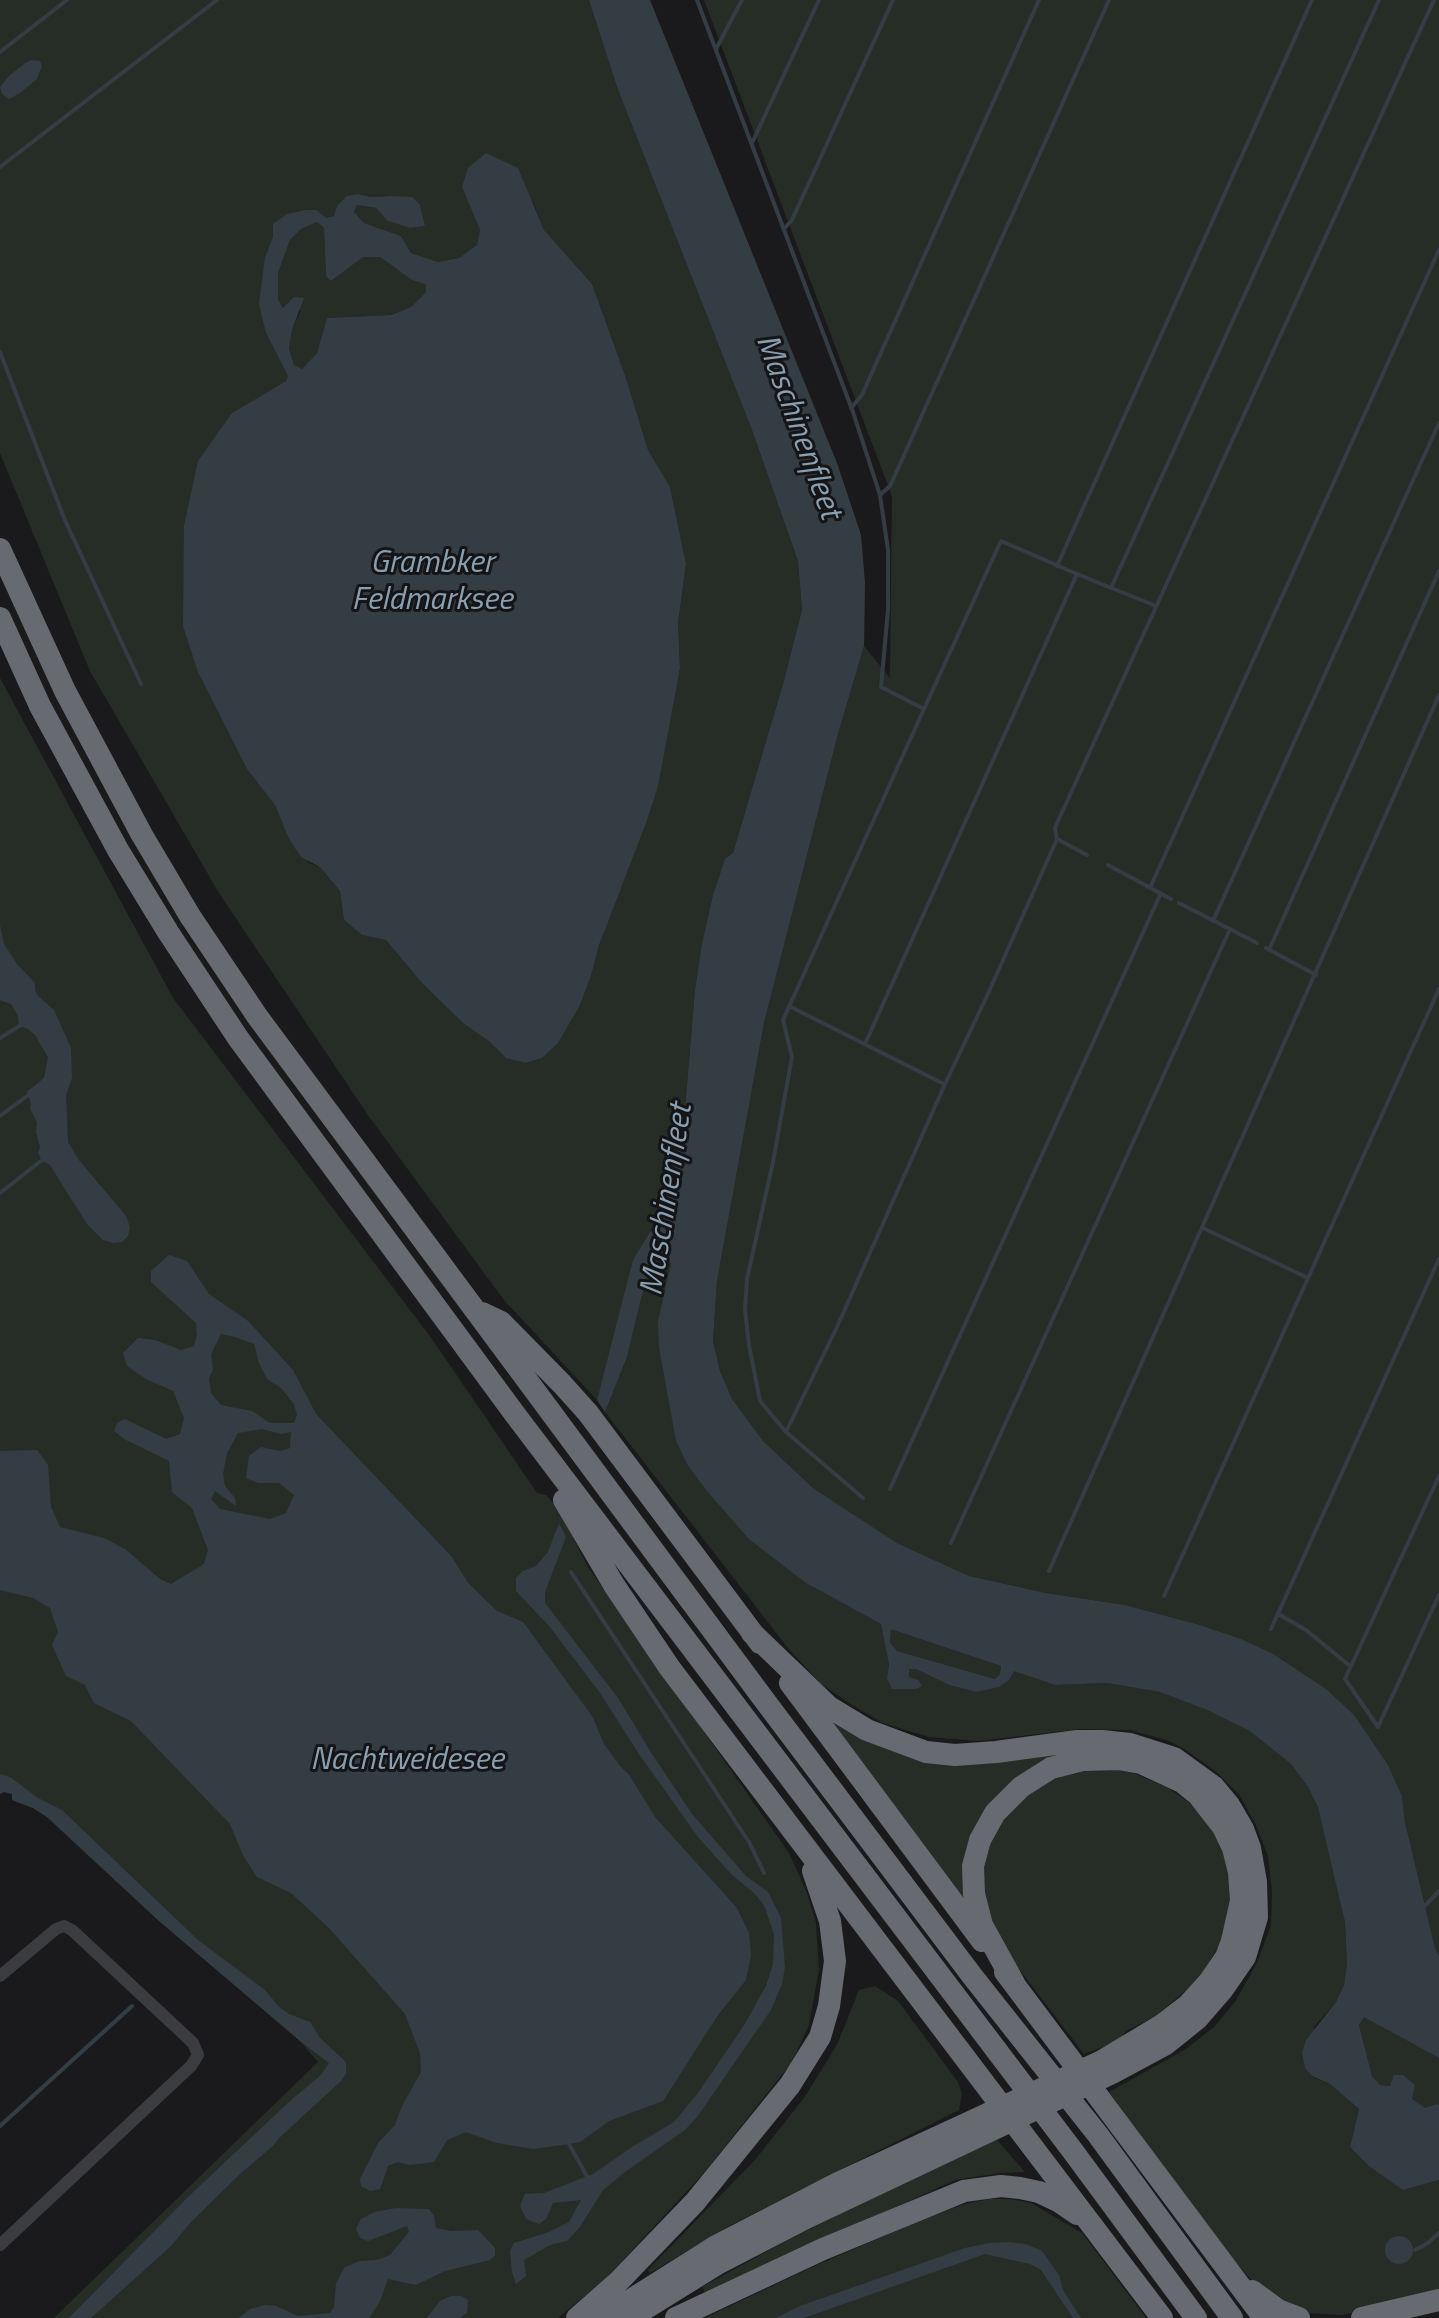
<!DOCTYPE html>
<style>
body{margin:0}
canvas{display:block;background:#1a1a1c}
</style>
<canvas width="1439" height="2318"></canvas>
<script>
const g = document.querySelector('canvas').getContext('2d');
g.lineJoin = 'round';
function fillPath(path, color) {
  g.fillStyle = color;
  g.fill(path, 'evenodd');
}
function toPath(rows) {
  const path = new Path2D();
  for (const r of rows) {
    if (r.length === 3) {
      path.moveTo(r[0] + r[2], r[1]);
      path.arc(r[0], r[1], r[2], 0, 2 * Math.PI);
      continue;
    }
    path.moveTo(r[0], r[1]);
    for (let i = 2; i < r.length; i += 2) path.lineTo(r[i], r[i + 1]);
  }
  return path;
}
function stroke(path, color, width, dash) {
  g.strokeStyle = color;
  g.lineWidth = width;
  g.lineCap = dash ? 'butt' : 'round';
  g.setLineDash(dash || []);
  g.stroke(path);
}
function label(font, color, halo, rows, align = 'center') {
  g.font = font + ' "Titillium Web",sans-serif';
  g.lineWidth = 6;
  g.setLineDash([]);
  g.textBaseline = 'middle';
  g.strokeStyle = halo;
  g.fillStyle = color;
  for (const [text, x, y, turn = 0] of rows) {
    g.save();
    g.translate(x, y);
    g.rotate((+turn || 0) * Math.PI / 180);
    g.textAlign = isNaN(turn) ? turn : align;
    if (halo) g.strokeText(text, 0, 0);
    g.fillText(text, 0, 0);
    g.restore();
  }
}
fillPath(toPath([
 [0,0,589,0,617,87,752,430,798,561,802,610,783,684,733,853,725,859,713,895,702,943,695,990,685,1108,671,1185,663,1221,650,1232,614,1336,597,1400,504,1300,368,1115,219,893,90,671,0,453],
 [462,187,533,202,544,230,592,284,626,378,648,450,670,487,686,564,678,623,680,668,663,752,599,945,591,976,579,1007,558,1043,542,1058,527,1063,506,1058,490,1042,463,1023,422,983,386,940,362,935,344,920,340,891,320,867,309,863,289,839,275,805,247,769,198,672,232,413,286,381,288,376,266,333,265,257,273,237,315,210,326,218,334,216,358,194,371,197,390,196,420,205,425,226,410,228,389,221,376,208,357,205,354,212,364,223,401,236,411,253,438,262,459,258,477,245,480,230],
 [704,0,1439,0,1439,1956,1435,1948,1405,1822,1402,1796,1388,1765,1377,1750,1240,1639,1200,1625,1125,1605,1046,1593,969,1576,897,1543,813,1488,763,1441,732,1399,720,1371,713,1341,717,1281,764,1023,838,734,864,646,890,678,892,496],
 [317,222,324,228,326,276,331,281,363,257,380,257,396,269,427,284,426,292,411,307,390,315,327,318,317,353,302,369,294,365,289,349,292,330,301,310,284,309,278,299,278,273,290,240,301,229],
 [0,678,173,998,432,1339,537,1493,546,1495,559,1510,588,1567,789,1853,807,1893,816,1923,819,1969,809,2025,792,2062,703,2174,606,2278,558,2318,54,2318,318,2062,300,2041,262,2007,159,1921,47,1817,33,1808,12,1800,12,1794,4,1792,0,1794],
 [659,1255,668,1257,671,1264,665,1295,676,1441,688,1466,707,1491,806,1583,881,1624,889,1665,887,1678,905,1689,915,1689,921,1686,909,1677,909,1669,916,1669,949,1685,976,1692,1014,1670,1055,1685,1107,1683,1160,1692,1207,1710,1251,1731,1291,1764,1308,1787,1318,1807,1332,1861,1345,1922,1347,1965,1344,1985,1336,2002,1314,2027,1312,2077,1330,2084,1359,2109,1350,2147,1403,2190,1439,2180,1439,2294,1342,2315,1308,2313,1261,2291,1231,2257,1109,2092,1186,2049,1214,2027,1235,2002,1257,1963,1271,1925,1272,1892,1268,1856,1256,1825,1239,1794,1215,1771,1186,1750,1169,1741,1149,1735,1130,1730,1079,1729,979,1741,929,1737,883,1723,852,1705,820,1683,788,1648,605,1412,627,1357,651,1258],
 [891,1628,1001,1666,1000,1674,995,1679,897,1651,890,1642],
 [812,1697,875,1742,1067,1749,994,1807,971,1910],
 [1108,1768,1131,1772,1168,1788,1187,1801,1214,1828,1229,1858,1233,1898,1224,1937,1198,1980,1156,2016,1126,2031,1119,2041,1084,2054,1003,1948,986,1915,980,1884,984,1852,999,1822,1019,1798,1045,1782,1063,1776,1085,1769],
 [875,1986,898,2001,958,2082,962,2094,959,2110,727,2227,650,2273,648,2270,755,2160,804,2098,837,2045,859,1990],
 [1363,2016,1439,2058,1439,2105,1437,2104,1425,2108,1390,2086,1380,2085,1372,2076,1359,2025],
 [997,2140,1025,2172,999,2173,955,2180,706,2294,702,2287,788,2240,923,2172],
 [990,2199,1010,2199,1031,2203,1082,2233,1146,2318,1081,2318,1063,2291,1056,2290,1073,2318,705,2318,819,2264,929,2217,965,2204]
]), '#262d27');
fillPath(toPath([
 [589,0,650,0,837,463,861,535,865,583,864,646,838,734,764,1023,717,1281,713,1341,720,1371,732,1399,763,1441,813,1488,897,1543,969,1576,1046,1593,1125,1605,1200,1625,1241,1639,1273,1654,1326,1689,1354,1715,1388,1765,1402,1796,1405,1822,1435,1948,1439,1956,1439,2058,1364,2017,1359,2025,1372,2076,1380,2085,1390,2086,1394,2075,1403,2075,1415,2085,1412,2099,1425,2108,1437,2104,1439,2105,1439,2180,1403,2190,1369,2166,1350,2147,1359,2109,1330,2084,1312,2076,1305,2068,1302,2053,1306,2040,1336,2002,1344,1985,1347,1965,1345,1922,1318,1807,1308,1787,1291,1764,1250,1731,1207,1710,1160,1692,1107,1683,1055,1685,1014,1671,1009,1680,999,1687,976,1692,949,1685,916,1669,909,1669,909,1677,918,1680,922,1686,916,1689,892,1689,887,1678,889,1665,881,1624,806,1583,749,1539,707,1491,688,1466,676,1441,659,1347,658,1321,671,1264,667,1257,659,1255,651,1258,627,1357,605,1412,597,1400,633,1260,650,1232,663,1221,671,1185,685,1108,695,990,702,943,713,895,725,859,733,853,783,684,802,610,798,561,752,430,617,87],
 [891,1629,1001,1666,1000,1674,995,1679,897,1651,890,1642],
 [31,60,40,61,42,66,37,79,20,93,9,99,2,94,0,87,9,76,24,64],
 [486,153,518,168,544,230,592,284,626,378,648,450,670,487,686,564,678,623,680,668,658,786,646,823,599,945,591,976,579,1007,558,1043,542,1058,526,1063,506,1058,490,1042,463,1023,422,983,386,940,362,935,344,920,340,891,320,867,301,857,289,839,275,805,247,769,198,672,183,626,184,526,198,461,232,413,286,381,288,376,266,333,259,304,265,257,273,237,273,224,287,214,306,210,316,210,326,218,334,216,337,206,347,196,358,194,371,197,390,196,412,197,420,205,425,226,410,228,388,221,376,208,357,205,354,212,364,223,401,236,411,253,438,262,459,258,477,245,480,230,462,187,468,168],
 [317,222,324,228,326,276,331,281,363,257,380,257,412,280,426,284,426,292,411,307,391,315,327,318,317,353,302,369,294,365,289,349,292,330,304,298,294,297,283,308,278,299,278,273,290,240,301,229],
 [0,925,4,944,17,964,35,983,35,990,38,996,54,1010,71,1048,72,1078,66,1095,68,1142,78,1159,126,1216,130,1227,128,1236,122,1242,113,1243,103,1240,87,1224,50,1165,42,1161,38,1153,40,1147,36,1132,37,1122,30,1109,31,1103,27,1092,44,1078,48,1057,35,1035,28,1029,19,1025,18,1016,11,1004,0,1000],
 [169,1255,187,1261,209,1294,248,1321,293,1370,316,1414,452,1557,468,1583,497,1611,523,1622,592,1716,604,1744,619,1765,630,1776,655,1817,737,1908,749,1933,751,1955,746,1980,718,2015,663,2101,609,2121,580,2142,569,2144,533,2149,497,2143,466,2132,447,2140,434,2162,409,2165,398,2162,388,2166,380,2189,370,2191,361,2186,360,2179,378,2143,395,2125,402,2106,421,2072,420,2053,405,2014,329,1928,291,1893,257,1877,243,1855,230,1824,131,1721,94,1703,85,1685,66,1676,52,1645,58,1632,50,1608,33,1598,0,1590,0,1451,37,1450,48,1465,51,1507,60,1527,104,1538,125,1549,160,1579,171,1584,204,1564,208,1550,192,1508,172,1492,169,1461,124,1439,114,1431,117,1423,125,1419,166,1439,180,1434,184,1418,173,1391,146,1379,127,1366,123,1353,138,1338,155,1340,181,1350,194,1346,197,1335,196,1323,151,1282,151,1271],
 [221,1334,235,1337,254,1344,259,1363,267,1379,281,1388,294,1404,297,1415,294,1423,270,1423,252,1411,221,1405,211,1393,209,1378,213,1370,211,1354],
 [262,1429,281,1434,291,1432,290,1448,280,1451,261,1447,249,1456,246,1478,258,1483,279,1483,294,1495,286,1513,270,1519,220,1509,211,1499,215,1491,236,1506,235,1498,225,1486,223,1474,227,1453,238,1433],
 [559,1523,566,1537,545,1592,545,1603,618,1698,652,1754,692,1814,746,1876,768,1892,781,1918,785,1967,782,1984,771,2010,697,2117,685,2130,625,2172,603,2190,580,2227,567,2241,550,2245,524,2260,526,2276,516,2284,512,2272,510,2251,514,2243,549,2232,569,2222,581,2200,553,2203,546,2219,539,2224,526,2219,520,2206,525,2194,544,2193,593,2174,632,2147,674,2122,698,2093,743,2027,766,1986,773,1964,774,1934,764,1905,753,1892,732,1875,698,1837,639,1754,600,1693,550,1627,516,1591,516,1578,523,1571,536,1566,548,1552],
 [0,1774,10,1777,38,1798,62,1810,198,1940,265,1990,279,2007,289,2014,310,2022,320,2038,346,2062,346,2074,341,2081,279,2138,274,2145,241,2173,190,2223,171,2246,91,2318,69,2318,188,2197,289,2102,321,2075,329,2063,300,2041,159,1921,47,1817,33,1808,12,1800,12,1794,4,1792,0,1794],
 [396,2208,429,2209,434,2216,436,2228,451,2231,478,2230,495,2248,495,2255,490,2260,445,2271,416,2285,388,2279,380,2301,369,2318,239,2318,250,2309,265,2305,276,2306,298,2316,330,2313,334,2307,336,2283,345,2267,360,2261,377,2260,390,2255,409,2232,407,2226,368,2241,360,2238,356,2229,361,2219,374,2212],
 [1399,2250,14],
 [1009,2242,1026,2244,1042,2251,1059,2275,1063,2290,1081,2318,1073,2318,1041,2270,1030,2264,985,2254,804,2318,776,2318,800,2306,965,2248,989,2243],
 [451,2296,461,2296,468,2300,467,2313,460,2318,427,2318,440,2301]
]), '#353d44');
stroke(toPath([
 [697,0,853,412,880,495,888,550,888,610,881,687,924,709,783,1020,792,1057,773,1162,747,1279,745,1310,749,1345,760,1401,786,1432,863,1498],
 [716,49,742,0],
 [0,52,67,0],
 [752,143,819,0],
 [0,167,217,0],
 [784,229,792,220,893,0],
 [0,352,64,518,141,684],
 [851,408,862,395,1039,0],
 [880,495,890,486,896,473,1109,0],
 [1057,566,1312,0],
 [1111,588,1379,0],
 [924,709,1001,541,1077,574,1156,606],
 [1057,839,1087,855],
 [1108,865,1171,899],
 [1150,888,1439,250],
 [1179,903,1257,943],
 [1213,921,1439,423],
 [1266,948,1316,975],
 [1269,950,1439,571],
 [789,1006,944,1084],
 [0,1038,21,1025],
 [865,1044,1077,574],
 [0,1116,30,1094],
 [0,1193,46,1157],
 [1203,1228,1308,1278],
 [786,1432,837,1327,945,1084,987,996,1057,839,1055,828,1058,821,1434,0],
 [1439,1476,1345,1679,1378,1727,1439,1595],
 [890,1489,1161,893],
 [951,1543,1230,929],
 [1049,1571,1439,695],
 [571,1572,749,1842,764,1873],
 [1164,1596,1439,989],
 [1278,1614,1306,1630,1350,1666],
 [1271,1629,1439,1259],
 [1421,1910,1439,1891],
 [0,2126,132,2006],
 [569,2144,589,2180],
 [1415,2250,1428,2243,1439,2233]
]), '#353d44', 4);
stroke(toPath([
 [0,1976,56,1929,64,1926,72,1930,193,2043,198,2055,191,2066,0,2245]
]), '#3b3c40', 12);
stroke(toPath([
 [0,549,65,691,142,835,190,916,257,1016,765,1701,973,1977,1098,2135,1232,2318],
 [0,618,40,706,118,850,168,932,238,1038,514,1413,1072,2150,1196,2318],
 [482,1313,501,1322,562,1384,588,1413,760,1643],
 [564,1500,614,1585,669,1667,1162,2318],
 [790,1683,982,1941],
 [1005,1972,1264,2318],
 [1252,2291,1278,2310,1299,2318],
 [577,2318,619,2281,695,2202,790,2085,820,2037,829,2006,835,1961,830,1921,813,1871],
 [602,2318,716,2246,836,2184,1102,2061,1162,2025,1188,2005,1209,1982,1226,1957,1232,1941,1241,1901,1239,1872,1233,1848,1223,1827,1198,1795,1182,1782,1141,1763,1119,1759,1082,1760,1051,1768,1021,1787,995,1813,980,1840,973,1866,974,1894,982,1925,1014,1983],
 [630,2318,719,2263,808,2217,1112,2073,1166,2044,1197,2019,1223,1989,1245,1957,1257,1917,1256,1882,1250,1848,1243,1829,1229,1805,1214,1787,1174,1758,1130,1744,1102,1741,1077,1741,996,1752,955,1755,926,1752,867,1730,829,1707,752,1633],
 [676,2318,823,2249,964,2191,1001,2186,1020,2188,1039,2192,1058,2201,1077,2214],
 [1362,2318,1439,2300]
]), '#686a71', 22);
label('italic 32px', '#899fb0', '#151517', [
 ["Maschinenfleet",797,427,70],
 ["Grambker",432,564],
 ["Feldmarksee",432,601],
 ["Maschinenfleet",668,1200,-81],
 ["Nachtweidesee",407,1761]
]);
</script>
